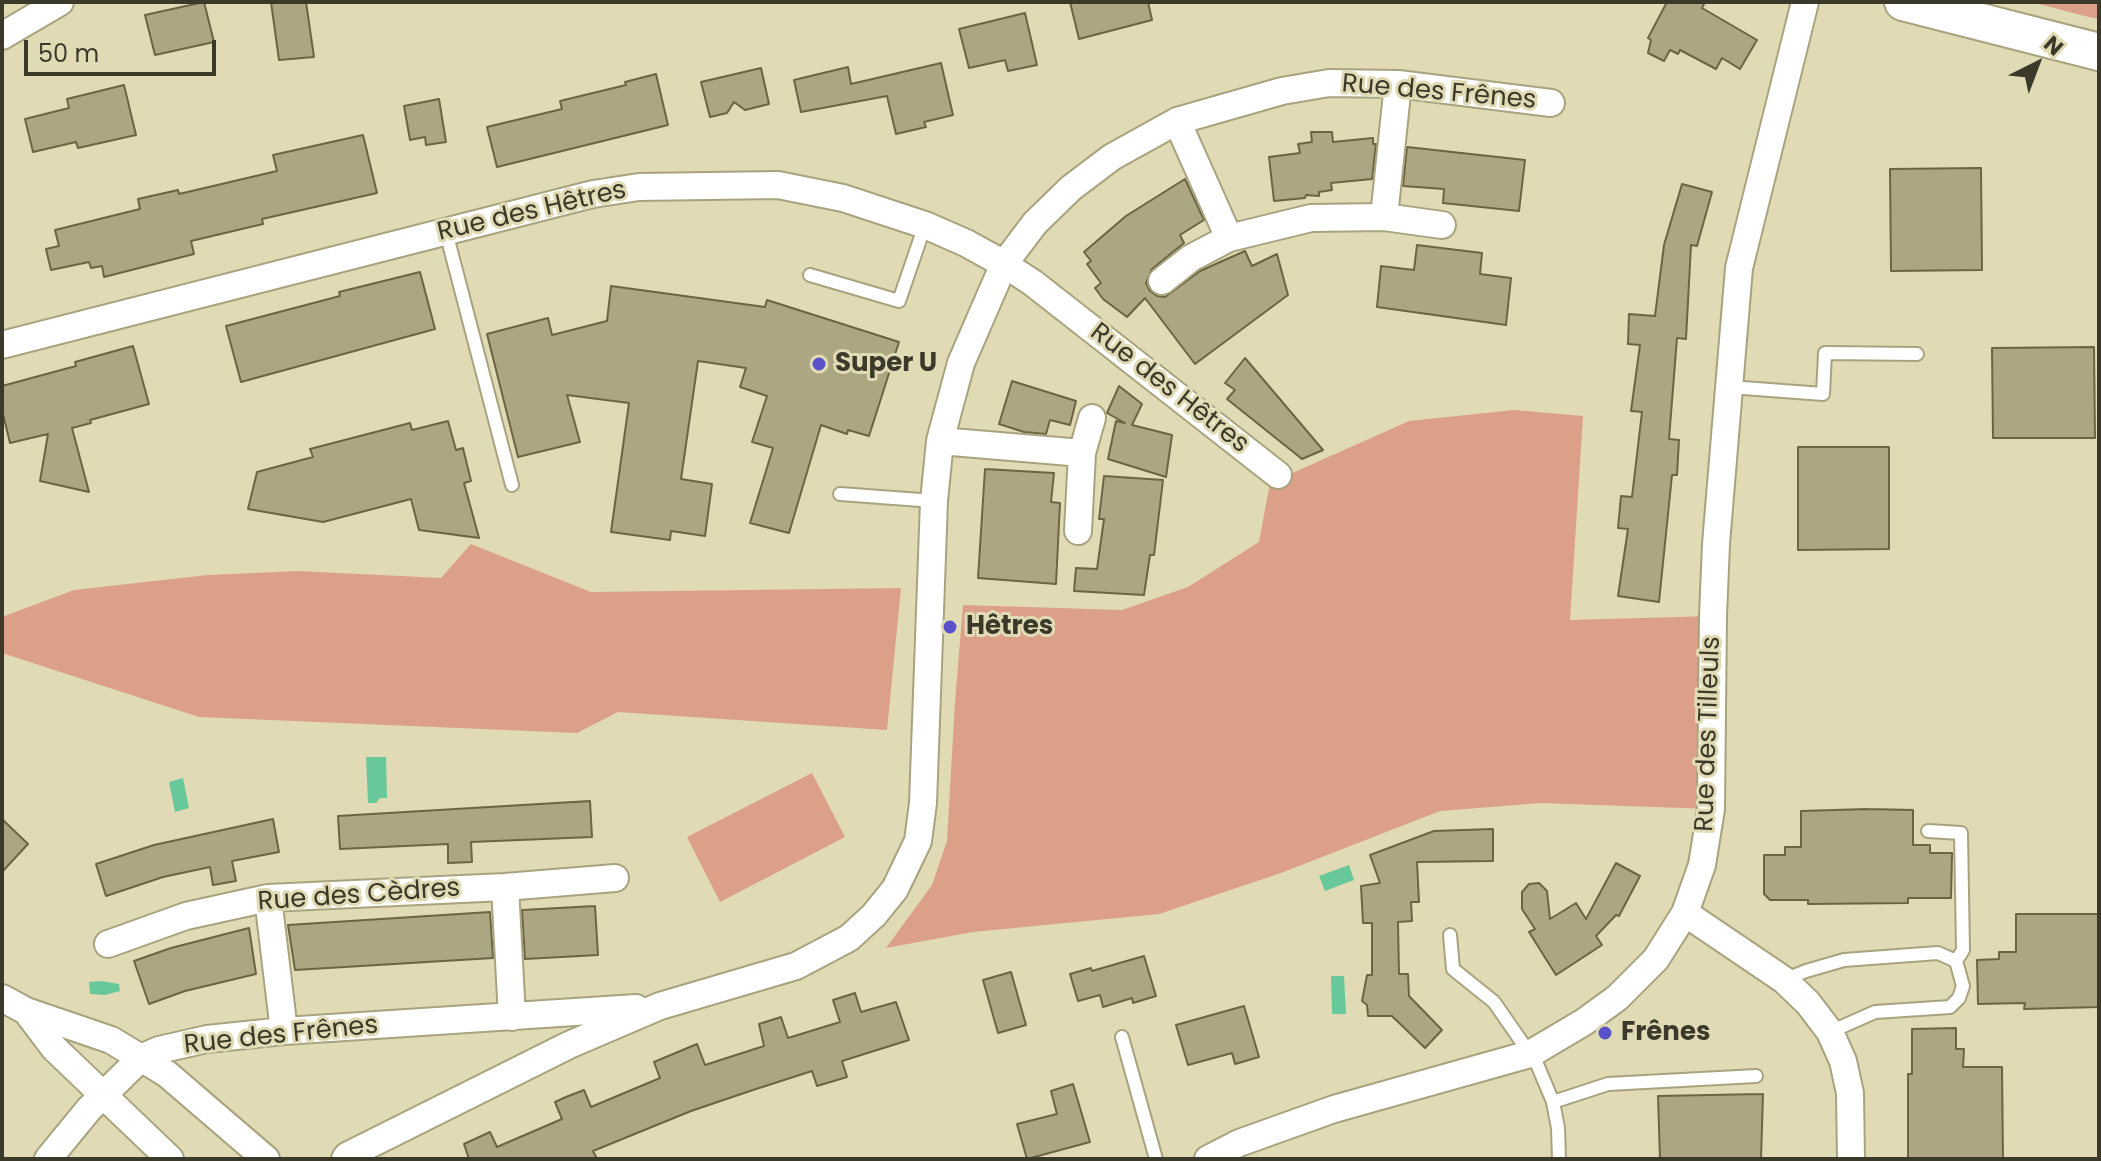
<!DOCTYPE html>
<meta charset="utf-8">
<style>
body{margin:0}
#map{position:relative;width:2101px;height:1161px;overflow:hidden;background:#e0dbb4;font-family:Poppins,sans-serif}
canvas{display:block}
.frame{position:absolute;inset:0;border:4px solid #3b392a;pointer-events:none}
.north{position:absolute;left:1997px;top:24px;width:80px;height:80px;-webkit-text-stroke:6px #e0dbb4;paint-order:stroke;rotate:42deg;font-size:22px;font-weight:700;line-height:32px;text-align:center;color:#3b392a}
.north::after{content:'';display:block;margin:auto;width:28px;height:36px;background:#3b392a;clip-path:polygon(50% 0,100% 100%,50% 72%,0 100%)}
.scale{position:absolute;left:24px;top:40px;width:192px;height:36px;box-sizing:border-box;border:4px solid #3b392a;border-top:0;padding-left:10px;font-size:24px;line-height:28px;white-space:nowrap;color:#3b392a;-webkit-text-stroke:6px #e0dbb4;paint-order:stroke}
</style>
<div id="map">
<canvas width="2101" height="1161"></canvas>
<div class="frame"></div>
<div class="north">N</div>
<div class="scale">50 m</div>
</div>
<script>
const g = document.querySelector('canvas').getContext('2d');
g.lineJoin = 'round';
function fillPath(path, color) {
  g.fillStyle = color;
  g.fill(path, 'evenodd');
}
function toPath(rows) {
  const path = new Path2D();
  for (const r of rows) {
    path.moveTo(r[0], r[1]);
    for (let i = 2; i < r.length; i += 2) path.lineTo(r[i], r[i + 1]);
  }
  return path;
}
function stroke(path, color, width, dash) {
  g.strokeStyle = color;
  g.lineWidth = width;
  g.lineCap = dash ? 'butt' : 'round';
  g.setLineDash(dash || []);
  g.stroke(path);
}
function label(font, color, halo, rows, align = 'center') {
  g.font = font + ' Poppins,sans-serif';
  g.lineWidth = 6;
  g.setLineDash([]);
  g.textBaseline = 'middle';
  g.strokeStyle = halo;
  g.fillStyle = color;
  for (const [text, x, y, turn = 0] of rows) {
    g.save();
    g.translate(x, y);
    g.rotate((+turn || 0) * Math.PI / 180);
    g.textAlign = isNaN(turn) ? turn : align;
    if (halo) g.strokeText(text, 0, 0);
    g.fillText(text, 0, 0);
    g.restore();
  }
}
fillPath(toPath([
 [2031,2,2099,2,2099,19,2085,16],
 [1514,410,1583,416,1570,620,1713,616,1711,809,1541,803,1440,811,1281,873,1159,914,973,932,886,948,932,885,947,841,955,702,963,605,1122,610,1188,587,1259,542,1270,483,1409,421],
 [471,544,591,592,901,588,887,730,618,712,577,733,199,717,2,653,2,617,74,590,208,575,298,571,441,578],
 [812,773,845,837,720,902,687,837]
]), '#dc9f88');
fillPath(toPath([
 [366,757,386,757,387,798,380,798,376,803,368,803],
 [183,778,189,808,175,812,169,782],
 [1349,865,1354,880,1325,891,1319,876],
 [1331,976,1344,976,1346,1014,1332,1014],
 [101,981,119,984,120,991,105,995,90,994,89,982]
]), '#68c89a');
const building = toPath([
 [204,2,214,42,155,55,145,15,204,2],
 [271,2,306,2,314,57,279,60,271,2],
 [1070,2,1148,2,1152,20,1079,39,1070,2],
 [1667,2,1705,2,1702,8,1757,40,1740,69,1722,58,1716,69,1680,50,1678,54,1670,50,1664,61,1648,53,1651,40,1648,38,1667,2],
 [1025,13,1037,65,1008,71,1005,60,969,68,959,29,1025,13],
 [941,63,953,115,924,122,926,127,896,134,887,96,801,112,794,80,848,67,851,84,941,63],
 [761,68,769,104,745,110,734,102,727,113,710,117,701,82,761,68],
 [656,74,668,125,497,167,487,127,562,109,560,101,626,85,625,82,656,74],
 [124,85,136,135,78,148,76,142,33,152,25,119,69,108,67,99,124,85],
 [439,99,446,142,426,145,425,137,410,140,404,106,439,99],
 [1311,132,1332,132,1333,142,1373,138,1373,144,1376,144,1372,179,1331,183,1332,190,1319,192,1319,196,1306,195,1305,198,1274,201,1269,157,1300,153,1298,144,1312,142,1311,132],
 [363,135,377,193,262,219,263,224,191,241,194,254,104,277,102,266,91,268,89,262,51,270,46,249,59,246,55,230,140,209,138,199,178,190,179,194,277,171,273,155,363,135],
 [1407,147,1525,160,1519,211,1443,203,1444,189,1403,186,1407,147],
 [1981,168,1982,270,1891,271,1890,169,1981,168],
 [1185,179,1204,220,1180,235,1184,243,1152,269,1146,283,1150,291,1157,296,1165,297,1200,271,1245,251,1252,266,1277,254,1288,295,1195,364,1145,298,1127,317,1103,299,1095,288,1101,283,1087,264,1091,261,1084,252,1126,216,1185,179],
 [1682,184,1712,192,1697,246,1691,245,1686,339,1677,338,1669,439,1679,440,1677,475,1672,475,1659,602,1618,596,1628,529,1618,528,1621,496,1632,497,1642,412,1631,411,1640,345,1628,344,1629,314,1655,316,1664,245,1682,184],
 [1417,245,1482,253,1480,274,1511,278,1506,325,1377,307,1381,266,1414,270,1417,245],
 [420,272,435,329,241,382,226,326,340,296,339,292,420,272],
 [611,286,765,307,767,300,899,342,869,436,848,430,847,434,821,425,789,533,750,523,773,448,752,442,767,396,740,387,746,368,698,361,681,479,712,484,705,536,671,531,670,540,611,532,629,403,567,395,580,442,518,457,487,334,548,318,552,335,607,321,611,286],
 [133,346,149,404,90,420,91,423,72,428,89,492,40,481,48,434,10,443,2,410,2,386,76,366,75,362,133,346],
 [2094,347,2095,438,1993,438,1992,348,2094,347],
 [1245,358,1323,450,1302,459,1227,399,1235,390,1225,383,1245,358],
 [1012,381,1076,401,1070,425,1050,420,1046,434,1024,432,999,424,1012,381],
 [1119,386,1142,404,1132,425,1172,435,1166,477,1108,459,1116,421,1125,423,1107,413,1119,386],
 [448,421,456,450,463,448,471,481,464,483,479,538,419,530,411,499,323,522,248,509,257,472,313,457,310,449,410,423,412,430,448,421],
 [1798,447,1889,447,1889,549,1798,550,1798,447],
 [985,469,1054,473,1051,502,1060,503,1056,584,978,578,985,469],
 [1104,476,1163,480,1154,555,1150,555,1144,595,1074,591,1076,568,1097,569,1104,519,1099,519,1104,476],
 [590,801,592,837,471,842,472,862,448,863,448,844,340,849,338,816,590,801],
 [1868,809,1913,810,1913,845,1930,845,1930,853,1952,853,1951,898,1908,898,1908,903,1808,904,1808,900,1770,900,1764,894,1764,855,1785,855,1785,847,1801,847,1801,811,1868,809],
 [2,819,28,844,2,872,2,819],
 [273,819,279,852,232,861,236,881,213,885,210,867,163,877,106,896,96,864,154,845,273,819],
 [1493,829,1493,861,1417,862,1419,902,1411,902,1412,921,1398,922,1399,974,1408,974,1409,996,1442,1030,1425,1048,1392,1016,1368,1016,1367,1005,1362,1001,1367,975,1372,975,1372,923,1363,923,1361,886,1380,883,1370,855,1434,831,1493,829],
 [1616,863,1640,876,1619,916,1616,915,1596,936,1602,945,1556,975,1529,932,1535,929,1522,909,1522,892,1529,884,1539,883,1547,891,1550,919,1576,903,1586,919,1616,863],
 [595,906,598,955,525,959,522,910,595,906],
 [490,912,493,958,295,970,288,925,490,912],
 [2016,914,2099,914,2099,1007,2024,1009,2025,1003,1978,1004,1977,960,1999,959,1999,952,2016,952,2016,914],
 [249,928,256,974,185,991,149,1004,134,961,171,948,249,928],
 [1144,956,1156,996,1133,1003,1132,998,1103,1007,1100,995,1078,1001,1070,974,1091,968,1092,971,1144,956],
 [1011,972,1026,1025,998,1033,983,980,1011,972],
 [855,993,861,1012,896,1002,909,1040,842,1061,847,1077,817,1086,812,1071,753,1090,691,1111,593,1151,597,1159,469,1159,464,1144,490,1132,497,1147,562,1119,555,1102,566,1097,584,1090,591,1107,660,1078,654,1062,697,1044,705,1065,764,1046,759,1024,781,1017,788,1038,840,1022,833,1000,855,993],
 [1244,1006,1259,1057,1235,1064,1232,1053,1188,1065,1176,1025,1244,1006],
 [1956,1028,1956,1049,1964,1049,1963,1067,2002,1067,2003,1159,1908,1159,1908,1074,1912,1074,1912,1029,1956,1028],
 [1073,1084,1090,1142,1027,1159,1017,1124,1057,1114,1051,1091,1073,1084],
 [1763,1094,1761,1159,1660,1159,1658,1096,1763,1094]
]);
fillPath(building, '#aca782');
stroke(building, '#6a6543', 2);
const service = toPath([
 [446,232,512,485],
 [810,275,899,301,925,225],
 [1730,387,1823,394,1825,353,1917,354],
 [840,494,934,501],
 [1928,831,1961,833,1963,950,1956,961],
 [1450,935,1453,969,1494,1002,1537,1064,1553,1102,1558,1128,1559,1159],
 [1784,980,1806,971,1844,960,1938,953,1956,961,1963,986,1959,998,1950,1007,1875,1012,1830,1032],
 [1122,1037,1156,1159],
 [1553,1102,1608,1084,1756,1076]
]);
const minor = toPath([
 [2,36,60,2],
 [1177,121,1229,238],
 [1384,217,1398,84],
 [1162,281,1191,258,1229,238,1311,218,1384,217,1442,225],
 [2,345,593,194,639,187,778,185,843,198,925,225,966,243,1004,264,1033,283,1278,475],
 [940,441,1082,453],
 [1078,531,1082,453,1092,418],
 [505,887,512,1017],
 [268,898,284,1031],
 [1685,913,1784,980,1808,1003,1830,1032,1843,1061,1850,1093,1851,1159],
 [108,944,186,916,268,898,505,887,615,878],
 [2,998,26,1011,111,1040,141,1058,167,1074,266,1159],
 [26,1011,54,1048,170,1159],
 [48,1159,89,1109,141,1058,159,1050,207,1039,284,1031,636,1008],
 [345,1159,347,1156,569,1045,660,1006,796,966,849,938,874,915,895,889,918,841,923,803,934,501,940,441,961,363,1004,264,1035,223,1071,188,1112,157,1177,121,1282,91,1329,83,1398,84,1551,103],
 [1208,1159,1239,1143,1334,1109,1530,1054,1584,1022,1617,998,1656,959,1685,913,1702,865,1711,809,1713,616,1716,544,1739,268,1805,2]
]);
const secondary = toPath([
 [1903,2,2099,52]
]);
stroke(service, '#a8a37f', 16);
stroke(minor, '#a8a37f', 30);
stroke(secondary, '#a8a37f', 40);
stroke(service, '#fff', 12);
stroke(minor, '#fff', 26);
stroke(secondary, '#fff', 36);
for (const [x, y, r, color] of [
 [819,364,8,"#5a52ca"],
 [950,627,8,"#5a52ca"],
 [1605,1033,8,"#5a52ca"]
]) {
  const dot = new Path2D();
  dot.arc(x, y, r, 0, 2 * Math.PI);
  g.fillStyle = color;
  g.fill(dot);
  stroke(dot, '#e0dbb4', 3);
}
label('26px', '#3b392a', '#e0dbb4', [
 ["Rue des Frênes",1439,93,5],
 ["Rue des Hêtres",532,212,-13],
 ["Rue des Hêtres",1169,389,38],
 ["Rue des Tilleuls",1709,734,-88],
 ["Rue des Cèdres",359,896,-4],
 ["Rue des Frênes",281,1036,-6]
]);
label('bold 26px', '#3b392a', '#e0dbb4', [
 ["Super U",835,364],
 ["Hêtres",966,627],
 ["Frênes",1621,1033]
], 'left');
</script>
